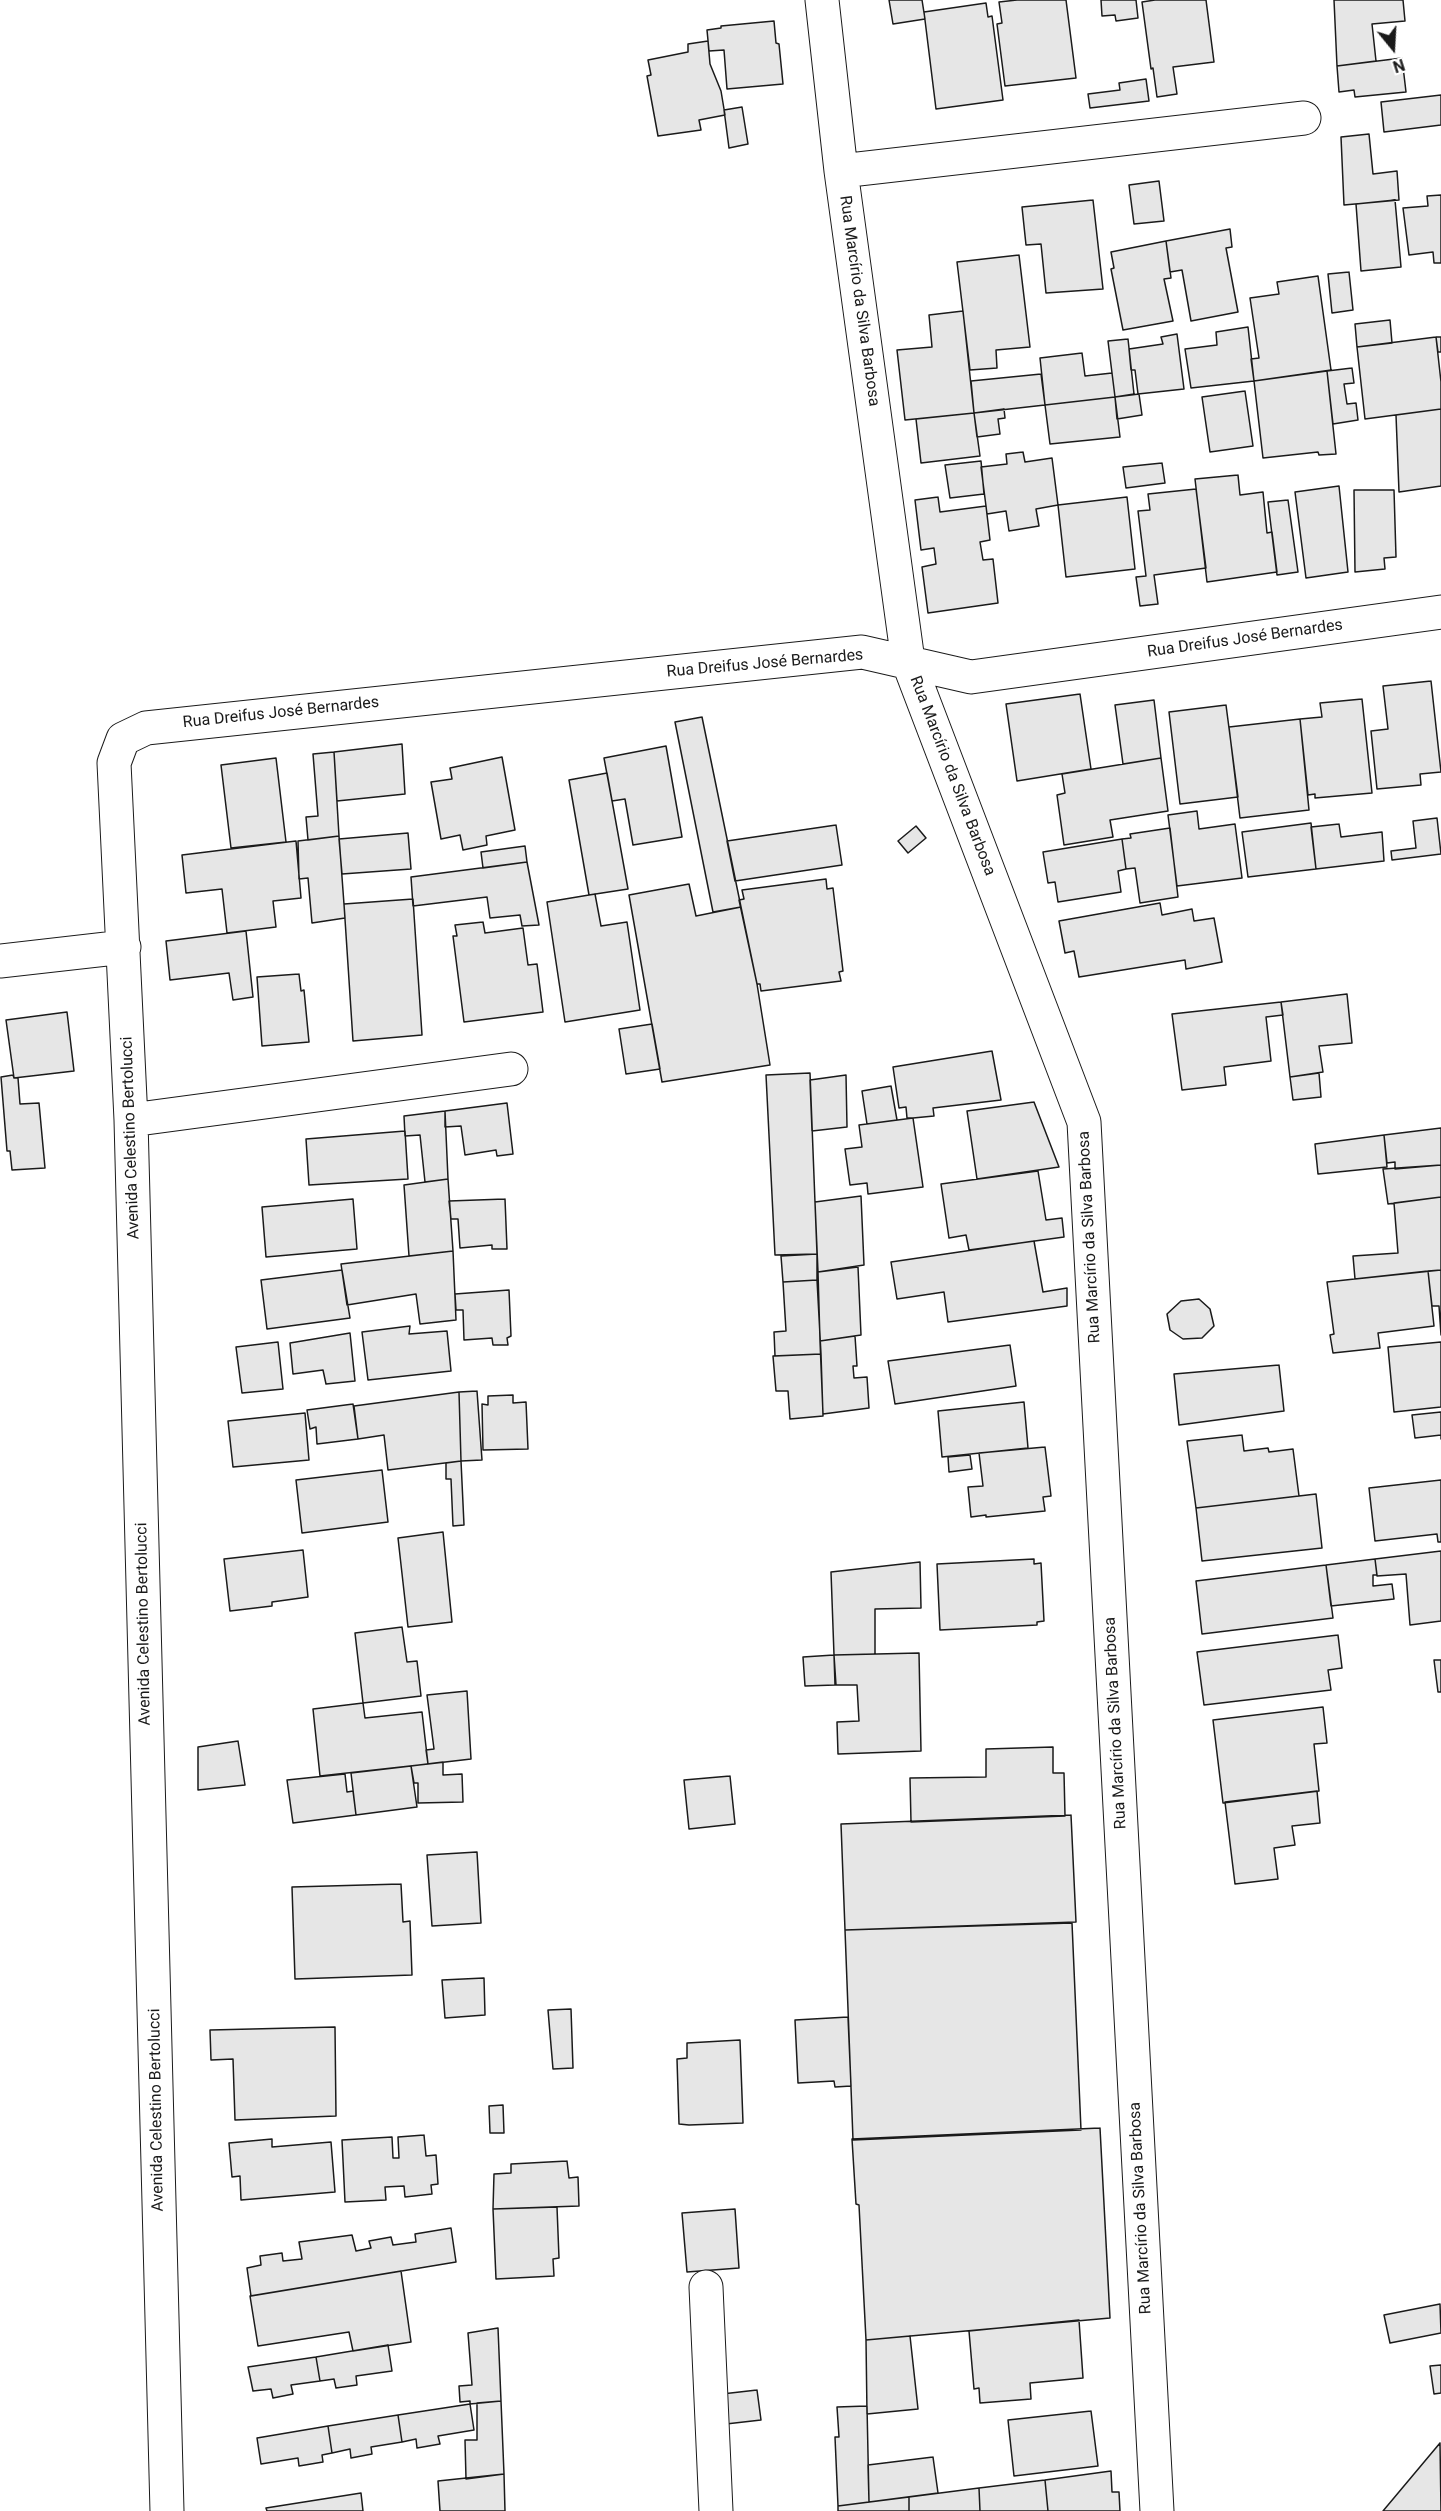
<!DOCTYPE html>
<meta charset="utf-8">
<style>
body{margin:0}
#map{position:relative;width:1441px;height:2511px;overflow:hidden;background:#fff;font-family:Roboto,sans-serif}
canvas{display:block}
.north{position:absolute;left:1363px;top:18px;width:60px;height:60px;-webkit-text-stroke:4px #fff;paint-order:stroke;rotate:162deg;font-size:16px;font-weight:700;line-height:24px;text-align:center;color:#1a1a1a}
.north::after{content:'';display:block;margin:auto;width:21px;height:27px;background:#1a1a1a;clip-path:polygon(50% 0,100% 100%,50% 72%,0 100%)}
</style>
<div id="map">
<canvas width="1441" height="2511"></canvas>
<div class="north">N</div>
</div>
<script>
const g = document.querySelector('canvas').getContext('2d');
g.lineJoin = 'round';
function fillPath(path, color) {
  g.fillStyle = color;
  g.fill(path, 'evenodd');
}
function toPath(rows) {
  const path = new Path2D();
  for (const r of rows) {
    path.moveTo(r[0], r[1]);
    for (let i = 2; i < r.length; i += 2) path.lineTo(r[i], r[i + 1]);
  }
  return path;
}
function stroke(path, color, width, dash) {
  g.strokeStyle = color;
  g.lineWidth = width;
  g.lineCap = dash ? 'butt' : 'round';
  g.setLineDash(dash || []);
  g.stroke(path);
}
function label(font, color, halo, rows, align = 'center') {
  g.font = font + ' Roboto,sans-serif';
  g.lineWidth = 4.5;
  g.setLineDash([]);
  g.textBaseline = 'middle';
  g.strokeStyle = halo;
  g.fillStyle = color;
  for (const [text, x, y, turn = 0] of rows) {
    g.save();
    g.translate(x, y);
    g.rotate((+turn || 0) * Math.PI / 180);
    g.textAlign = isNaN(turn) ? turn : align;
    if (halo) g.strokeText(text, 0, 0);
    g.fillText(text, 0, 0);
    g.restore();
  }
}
const building = toPath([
 [889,0,922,0,925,19,893,24,889,0],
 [1017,0,1066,0,1076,78,1005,86,997,24,1002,23,999,2,1017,0],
 [1101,0,1136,0,1138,18,1116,21,1115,15,1102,16,1101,0],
 [1155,0,1206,0,1214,62,1173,67,1177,94,1157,97,1153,68,1151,69,1142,2,1155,0],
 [1334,0,1403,0,1405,21,1372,24,1376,61,1337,66,1334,0],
 [986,3,988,17,992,16,1003,100,936,109,924,12,986,3],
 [774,21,776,43,779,44,783,84,727,89,724,50,709,51,707,30,721,28,721,26,774,21],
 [708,41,710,64,721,91,725,115,699,120,701,130,658,136,647,76,651,75,648,60,688,52,688,44,708,41],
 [1402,58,1406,92,1355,97,1354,90,1339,92,1337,66,1402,58],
 [1146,79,1149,101,1090,108,1088,94,1120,90,1119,83,1146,79],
 [1441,95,1441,125,1384,132,1381,102,1441,95],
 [742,107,748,144,729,148,724,110,742,107],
 [1369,134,1373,174,1397,171,1399,200,1344,205,1341,137,1369,134],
 [1159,181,1164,221,1134,224,1129,185,1159,181],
 [1441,195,1441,263,1434,263,1433,252,1409,255,1403,208,1428,206,1427,196,1441,195],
 [1093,200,1103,289,1046,293,1041,244,1026,245,1022,207,1093,200],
 [1395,200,1401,267,1361,271,1356,204,1395,200],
 [1230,229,1232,247,1226,248,1238,312,1191,321,1182,270,1170,272,1166,241,1230,229],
 [1166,241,1171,278,1164,279,1173,321,1123,330,1111,269,1114,268,1111,252,1166,241],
 [1019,255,1030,347,996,350,997,368,970,370,957,262,1019,255],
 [1349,272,1353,310,1332,313,1328,274,1349,272],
 [1318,276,1331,370,1254,381,1251,359,1259,358,1250,298,1279,294,1277,282,1318,276],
 [963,311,974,413,905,420,897,350,932,347,929,315,963,311],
 [1390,320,1392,343,1357,347,1355,324,1390,320],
 [1248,327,1254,381,1191,388,1185,349,1217,345,1216,332,1248,327],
 [1177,334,1184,389,1138,394,1135,370,1131,370,1129,349,1163,344,1161,337,1177,334],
 [1436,337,1441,382,1441,409,1365,419,1357,347,1436,337],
 [1436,337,1441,337,1441,352,1438,352,1436,337],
 [1128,339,1134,394,1115,397,1108,341,1128,339],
 [1082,353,1085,376,1112,373,1115,397,1045,405,1040,358,1082,353],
 [1352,368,1354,383,1344,384,1347,404,1356,403,1358,420,1333,424,1327,371,1352,368],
 [1327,371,1336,454,1319,455,1318,452,1263,458,1254,381,1327,371],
 [1041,374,1045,405,974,413,971,381,1041,374],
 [1245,391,1253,446,1210,452,1202,397,1245,391],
 [1139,394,1142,415,1117,419,1115,397,1139,394],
 [1115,397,1120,437,1050,444,1045,405,1115,397],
 [1004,409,1005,418,998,419,1000,434,977,437,974,413,1004,409],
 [1441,409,1441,486,1399,492,1396,415,1441,409],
 [974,413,980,456,921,463,916,419,974,413],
 [1023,452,1025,462,1052,458,1058,505,1036,509,1039,526,1009,531,1006,511,987,514,981,467,1007,464,1006,454,1023,452],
 [981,461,984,494,950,498,945,465,981,461],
 [1162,463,1165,483,1126,488,1123,467,1162,463],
 [1238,475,1240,495,1263,492,1267,533,1272,532,1277,572,1207,582,1195,479,1238,475],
 [1339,486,1348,572,1306,578,1295,492,1339,486],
 [1196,489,1206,568,1154,575,1158,604,1140,606,1136,577,1146,576,1138,511,1150,510,1148,494,1196,489],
 [1354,490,1394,490,1396,557,1384,558,1385,569,1355,572,1354,490],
 [938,497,940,512,986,506,990,540,980,542,983,560,993,559,998,603,928,613,922,567,936,564,934,548,921,550,915,500,938,497],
 [1127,497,1135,569,1066,577,1058,505,1127,497],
 [1288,500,1298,572,1277,575,1268,502,1288,500],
 [1431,681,1441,772,1420,774,1421,785,1377,789,1371,731,1388,729,1383,686,1431,681],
 [1080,694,1091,769,1017,781,1006,704,1080,694],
 [1362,699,1372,793,1315,798,1315,794,1308,795,1300,719,1322,717,1320,703,1362,699],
 [1154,700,1161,758,1123,764,1115,705,1154,700],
 [1226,705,1238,797,1180,804,1169,712,1226,705],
 [702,717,741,907,713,912,675,722,702,717],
 [1300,719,1309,810,1240,818,1229,727,1300,719],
 [402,744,405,794,337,801,334,752,402,744],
 [666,746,682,837,633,845,625,799,612,801,604,758,666,746],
 [334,752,339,836,308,840,306,817,318,816,313,754,334,752],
 [502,757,515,830,486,836,487,845,463,850,460,835,441,839,431,782,452,779,450,768,502,757],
 [276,758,286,842,231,848,221,765,276,758],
 [1161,758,1168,811,1110,820,1113,837,1064,845,1057,795,1065,793,1062,774,1161,758],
 [607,773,628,889,589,895,569,780,607,773],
 [1197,811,1199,829,1235,824,1242,878,1177,886,1168,815,1197,811],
 [1437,818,1441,854,1392,860,1391,851,1416,848,1413,821,1437,818],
 [1311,823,1316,869,1248,877,1242,832,1311,823],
 [1339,824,1341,837,1382,832,1384,861,1316,869,1311,827,1339,824],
 [836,825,842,865,735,881,727,841,836,825],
 [916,826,926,838,908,853,898,841,916,826],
 [1170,828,1178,897,1140,903,1135,868,1126,869,1122,839,1131,838,1130,834,1170,828],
 [408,833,411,869,342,874,339,839,408,833],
 [339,836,345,918,312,923,308,878,299,879,298,841,339,836],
 [1122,839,1126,869,1118,871,1121,892,1058,902,1055,882,1048,883,1043,852,1122,839],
 [296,841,301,898,273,901,276,927,227,933,222,889,186,893,182,855,296,841],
 [525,846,527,862,483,868,481,852,525,846],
 [527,862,539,925,522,926,520,915,490,918,487,897,413,906,411,877,527,862],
 [826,879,827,889,833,888,843,971,839,972,841,981,761,991,760,984,757,984,739,900,744,899,742,890,826,879],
 [689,884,696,916,741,907,757,984,770,1065,662,1082,629,895,689,884],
 [595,894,601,926,627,922,640,1010,565,1022,547,902,595,894],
 [413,899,422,1035,353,1041,344,904,413,899],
 [1160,903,1162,915,1192,909,1194,921,1214,918,1222,962,1186,969,1185,960,1079,977,1074,951,1065,953,1059,921,1160,903],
 [483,922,485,933,523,928,528,965,537,964,543,1012,464,1022,453,936,457,936,455,925,483,922],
 [246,931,253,997,233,1000,229,973,170,980,166,941,246,931],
 [299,974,301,991,304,990,309,1042,262,1046,257,977,299,974],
 [1347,994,1352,1043,1319,1046,1323,1072,1290,1077,1281,1002,1347,994],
 [1281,1002,1283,1015,1266,1017,1271,1061,1224,1067,1226,1085,1182,1090,1172,1014,1281,1002],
 [67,1012,74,1071,14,1078,6,1020,67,1012],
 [652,1024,660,1069,626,1074,619,1029,652,1024],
 [992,1051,1001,1100,933,1108,934,1116,913,1118,907,1118,906,1107,899,1108,893,1067,992,1051],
 [810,1073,817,1254,775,1255,766,1075,810,1073],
 [1319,1073,1321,1097,1293,1100,1290,1077,1319,1073],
 [13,1075,14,1078,18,1078,20,1104,39,1103,45,1168,12,1170,10,1151,7,1151,1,1077,13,1075],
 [846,1075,847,1127,812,1131,810,1080,846,1075],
 [891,1086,897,1120,867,1124,862,1091,891,1086],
 [1034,1102,1059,1167,977,1179,967,1111,1034,1102],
 [507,1103,513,1154,497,1156,496,1150,465,1155,461,1126,445,1127,445,1111,507,1103],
 [445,1111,448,1179,425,1182,420,1135,405,1136,404,1116,445,1111],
 [913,1118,923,1187,868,1194,867,1183,850,1185,845,1149,862,1147,859,1125,913,1118],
 [1441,1128,1441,1165,1395,1169,1395,1162,1387,1163,1384,1135,1441,1128],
 [405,1131,408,1179,309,1185,306,1139,405,1131],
 [1384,1135,1387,1167,1318,1174,1315,1144,1384,1135],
 [1441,1165,1441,1197,1388,1204,1383,1169,1441,1165],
 [1038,1171,1046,1220,1062,1218,1064,1237,969,1250,966,1235,949,1238,941,1184,1038,1171],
 [448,1179,453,1251,409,1256,404,1185,448,1179],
 [861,1196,864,1265,818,1272,815,1202,861,1196],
 [1441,1197,1441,1270,1355,1279,1353,1256,1398,1253,1394,1203,1441,1197],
 [353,1199,357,1249,266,1257,262,1207,353,1199],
 [505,1199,507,1249,492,1249,492,1245,460,1248,458,1219,451,1219,449,1201,505,1199],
 [1034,1241,1043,1292,1067,1288,1067,1306,948,1322,944,1292,897,1299,891,1262,1034,1241],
 [453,1251,456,1320,420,1324,416,1294,347,1305,341,1264,453,1251],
 [817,1254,817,1280,783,1282,781,1256,817,1254],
 [858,1267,861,1335,820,1341,818,1272,858,1267],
 [342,1270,350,1318,267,1329,261,1280,342,1270],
 [1441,1270,1441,1335,1439,1306,1432,1306,1428,1271,1441,1270],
 [1428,1271,1434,1326,1378,1333,1380,1348,1333,1353,1330,1335,1334,1334,1327,1282,1428,1271],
 [817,1280,821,1354,775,1356,774,1332,786,1331,783,1282,817,1280],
 [509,1290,511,1336,507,1338,508,1345,493,1345,492,1338,464,1340,463,1310,456,1310,455,1294,509,1290],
 [1199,1299,1210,1309,1214,1326,1202,1338,1183,1339,1170,1330,1167,1314,1181,1301,1199,1299],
 [410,1326,409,1334,447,1331,451,1371,368,1380,362,1332,410,1326],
 [350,1333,355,1381,326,1384,323,1370,293,1374,290,1343,350,1333],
 [855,1336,857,1366,853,1366,854,1378,867,1377,869,1408,823,1414,820,1341,855,1336],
 [278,1342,283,1389,242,1393,236,1347,278,1342],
 [1441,1342,1441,1407,1394,1412,1388,1347,1441,1342],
 [1010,1345,1016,1386,895,1404,888,1361,1010,1345],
 [821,1354,823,1416,790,1419,788,1391,776,1391,773,1356,821,1354],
 [1279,1365,1284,1411,1179,1425,1174,1374,1279,1365],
 [477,1391,482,1460,461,1461,459,1392,477,1391],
 [459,1392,461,1461,388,1470,384,1435,358,1439,354,1406,459,1392],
 [513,1395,513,1403,526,1402,528,1449,483,1450,482,1404,488,1405,488,1396,513,1395],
 [1024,1402,1028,1448,942,1457,938,1411,1024,1402],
 [353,1404,358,1439,317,1444,316,1427,310,1429,307,1410,353,1404],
 [1441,1412,1441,1439,1441,1435,1415,1438,1412,1415,1441,1412],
 [305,1413,309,1460,233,1467,228,1421,305,1413],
 [1242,1435,1244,1451,1268,1448,1269,1452,1293,1449,1299,1496,1196,1508,1187,1441,1242,1435],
 [1045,1447,1051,1496,1043,1497,1045,1511,986,1517,986,1515,971,1517,968,1487,983,1486,979,1453,1045,1447],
 [970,1455,972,1469,949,1472,948,1457,970,1455],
 [461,1461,464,1525,453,1526,451,1479,446,1479,446,1463,461,1461],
 [382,1470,388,1522,302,1533,296,1480,382,1470],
 [1441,1480,1441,1542,1438,1542,1437,1534,1375,1541,1369,1488,1441,1480],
 [1316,1494,1322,1548,1202,1561,1196,1508,1316,1494],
 [443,1532,452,1622,408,1627,398,1538,443,1532],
 [303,1550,308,1597,272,1602,272,1606,230,1611,224,1559,303,1550],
 [1441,1551,1441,1621,1410,1625,1406,1574,1377,1576,1375,1559,1441,1551],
 [1034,1559,1034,1564,1041,1563,1044,1621,1037,1622,1037,1625,940,1630,937,1564,1034,1559],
 [1375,1559,1377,1575,1373,1575,1373,1586,1392,1584,1394,1599,1331,1606,1326,1565,1375,1559],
 [920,1562,921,1608,875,1609,875,1654,834,1655,831,1572,920,1562],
 [1326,1565,1333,1618,1202,1634,1196,1581,1326,1565],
 [402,1627,407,1662,417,1661,421,1696,363,1703,355,1633,402,1627],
 [1338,1635,1342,1668,1328,1670,1331,1690,1204,1705,1197,1652,1338,1635],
 [919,1653,921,1751,838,1754,837,1722,859,1721,857,1685,836,1685,834,1655,919,1653],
 [834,1655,835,1685,805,1686,803,1657,834,1655],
 [1434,1660,1441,1660,1441,1692,1438,1692,1434,1660],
 [467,1691,471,1759,428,1764,426,1750,434,1749,427,1695,467,1691],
 [363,1703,365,1718,422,1712,428,1764,320,1776,313,1709,363,1703],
 [1323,1707,1327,1743,1314,1744,1319,1791,1223,1803,1213,1720,1323,1707],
 [238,1741,245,1785,198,1790,198,1747,238,1741],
 [1053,1747,1053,1773,1064,1773,1065,1816,911,1822,910,1778,986,1777,986,1749,1053,1747],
 [443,1762,443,1775,462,1774,463,1802,418,1803,418,1783,414,1783,411,1766,443,1762],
 [411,1766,417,1807,356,1815,351,1773,411,1766],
 [345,1774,347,1792,353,1791,356,1815,293,1823,287,1780,345,1774],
 [730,1776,735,1824,689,1829,684,1780,730,1776],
 [1317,1791,1320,1823,1292,1826,1295,1845,1274,1848,1278,1879,1235,1884,1225,1802,1317,1791],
 [1071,1815,1076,1922,845,1930,841,1824,1071,1815],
 [477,1852,481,1923,432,1926,427,1855,477,1852],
 [401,1884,403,1922,410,1921,412,1975,295,1979,292,1887,401,1884],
 [1072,1923,1081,2130,853,2140,845,1930,1072,1923],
 [484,1978,485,2015,445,2018,442,1980,484,1978],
 [571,2009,573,2068,553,2069,548,2010,571,2009],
 [848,2017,851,2086,835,2087,834,2081,798,2083,795,2020,848,2017],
 [335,2027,336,2116,235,2120,233,2059,211,2060,210,2030,335,2027],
 [740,2040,743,2123,689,2125,679,2124,677,2059,687,2058,687,2043,740,2040],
 [503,2105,504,2133,490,2133,489,2106,503,2105],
 [1100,2128,1110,2318,866,2340,859,2205,856,2204,852,2139,1100,2128],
 [424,2135,426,2156,436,2155,438,2184,431,2185,432,2194,405,2197,404,2186,385,2187,386,2200,345,2202,342,2140,392,2137,393,2158,399,2158,398,2137,424,2135],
 [272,2139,272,2147,331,2142,335,2192,241,2200,240,2176,232,2177,229,2143,272,2139],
 [567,2161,569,2178,578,2177,579,2206,493,2209,494,2174,511,2173,511,2164,567,2161],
 [557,2207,559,2258,553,2259,554,2276,496,2279,493,2209,557,2207],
 [735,2209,739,2268,687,2272,682,2213,735,2209],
 [451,2228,456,2262,251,2296,247,2268,261,2265,260,2256,282,2253,283,2261,302,2259,299,2242,352,2235,356,2251,371,2248,369,2241,391,2237,393,2245,416,2242,415,2234,451,2228],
 [401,2271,411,2342,353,2351,349,2332,258,2346,250,2296,401,2271],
 [1440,2304,1441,2333,1390,2343,1384,2315,1440,2304],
 [1079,2320,1083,2378,1030,2383,1031,2399,980,2403,979,2388,974,2389,969,2331,1079,2320],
 [498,2328,501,2401,470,2404,470,2401,460,2402,459,2386,472,2385,468,2333,498,2328],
 [910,2336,918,2409,867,2414,866,2340,910,2336],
 [388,2345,392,2371,356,2376,357,2385,336,2388,334,2379,320,2381,316,2357,388,2345],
 [316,2357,320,2381,291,2385,293,2394,273,2398,271,2389,253,2391,248,2367,316,2357],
 [1441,2365,1441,2393,1434,2394,1430,2366,1441,2365],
 [757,2390,761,2420,726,2424,722,2394,757,2390],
 [501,2401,504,2474,466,2479,465,2440,477,2440,477,2403,501,2401],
 [470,2404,474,2430,438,2436,440,2444,417,2448,416,2439,402,2442,398,2415,470,2404],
 [867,2406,869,2502,838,2506,835,2437,839,2437,837,2407,867,2406],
 [1091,2411,1098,2466,1014,2476,1008,2420,1091,2411],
 [398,2415,402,2442,371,2447,372,2454,351,2458,350,2449,332,2453,328,2426,398,2415],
 [328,2426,332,2453,322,2455,323,2462,299,2466,298,2458,261,2464,257,2438,328,2426],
 [1440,2443,1441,2511,1383,2511,1440,2443],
 [933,2457,938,2493,869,2502,868,2465,933,2457],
 [1111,2471,1112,2492,1119,2492,1120,2511,1048,2511,1045,2480,1111,2471],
 [504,2474,505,2511,440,2511,438,2481,504,2474],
 [1045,2480,1048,2511,980,2511,979,2488,1045,2480],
 [979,2488,980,2511,909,2511,909,2497,979,2488],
 [361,2493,363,2511,267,2511,266,2508,361,2493],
 [909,2497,909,2511,838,2511,838,2506,909,2497]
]);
fillPath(building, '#e6e6e6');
stroke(building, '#1a1a1a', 1.5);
const minor = toPath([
 [822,0,841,171,908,661,1084,1122,1157,2511],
 [841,171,1304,118],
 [0,961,124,947],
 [131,1120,511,1069],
 [706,2287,716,2511],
 [167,2511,131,1120,114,763,123,739,146,728,862,652,971,677,1441,612]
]);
stroke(minor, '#1a1a1a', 35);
stroke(minor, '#fff', 33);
label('16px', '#1a1a1a', '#fff', [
 ["Rua Marcírio da Silva Barbosa",859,301,82],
 ["Rua Dreifus José Bernardes",1245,639,-8],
 ["Rua Dreifus José Bernardes",765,664,-5],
 ["Rua Dreifus José Bernardes",281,713,-6],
 ["Rua Marcírio da Silva Barbosa",952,776,69],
 ["Avenida Celestino Bertolucci",131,1138,-92],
 ["Rua Marcírio da Silva Barbosa",1090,1237,-93],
 ["Avenida Celestino Bertolucci",144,1624,-91],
 ["Rua Marcírio da Silva Barbosa",1116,1723,-93],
 ["Avenida Celestino Bertolucci",157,2110,-91],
 ["Rua Marcírio da Silva Barbosa",1141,2208,-93]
]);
</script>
